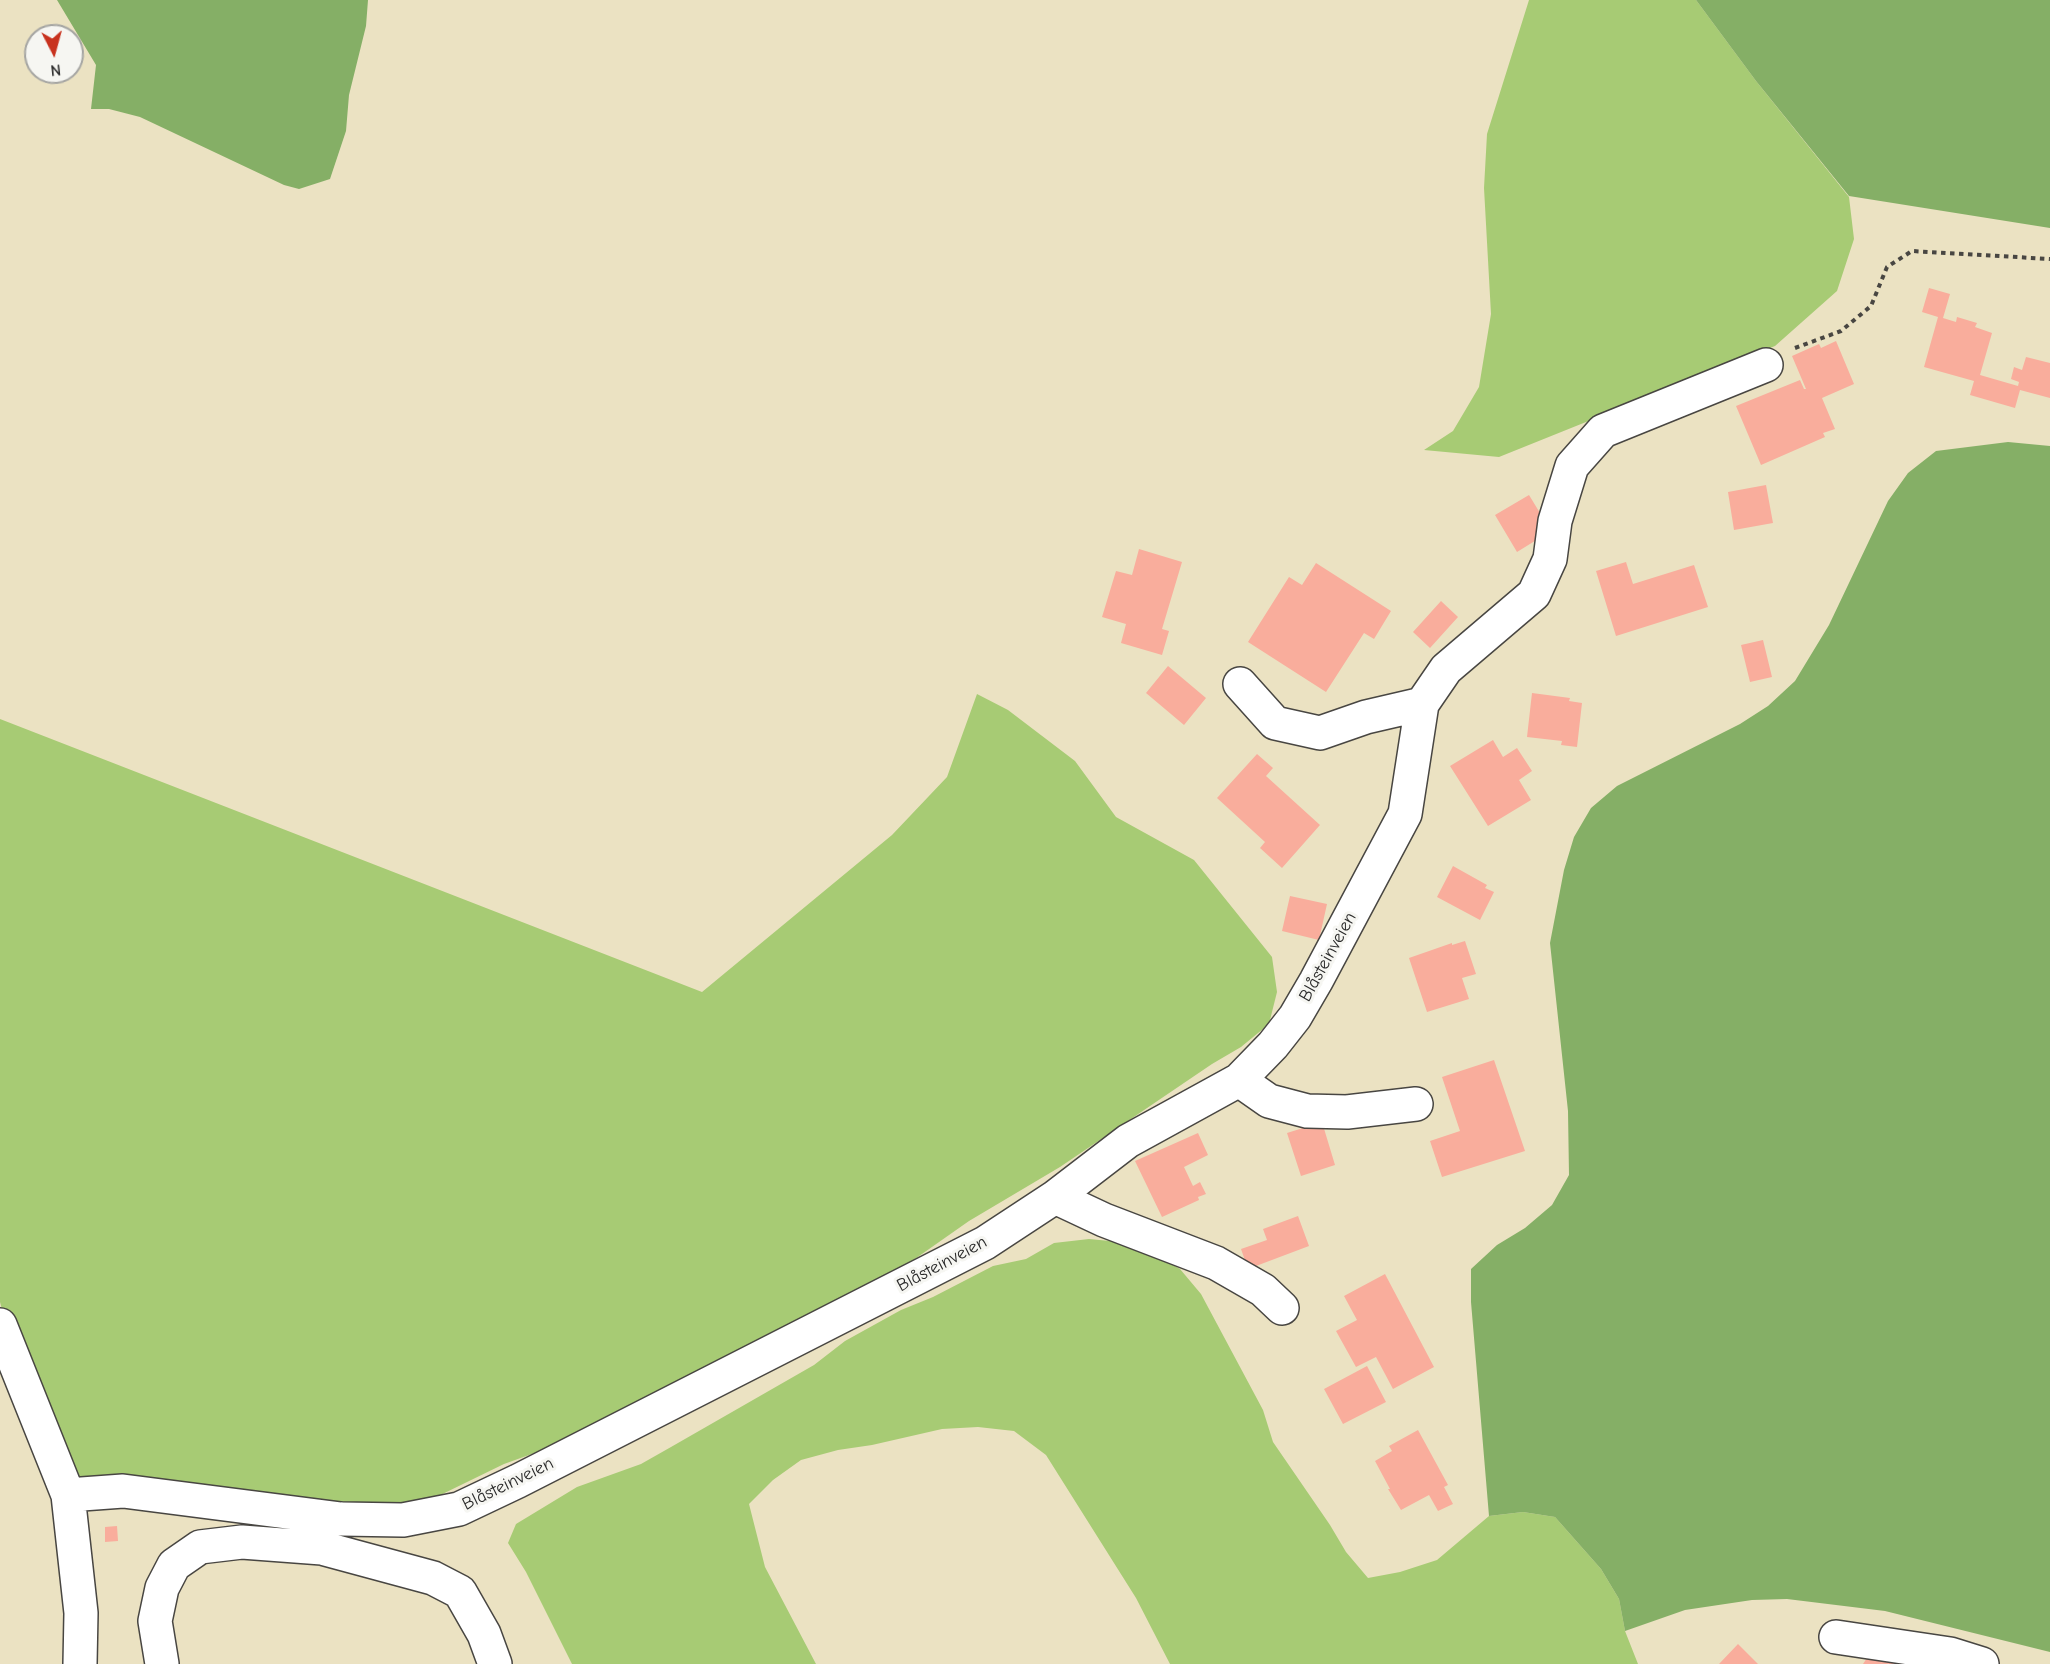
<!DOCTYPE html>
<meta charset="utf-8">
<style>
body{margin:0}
#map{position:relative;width:2050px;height:1664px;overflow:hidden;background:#ebe2c2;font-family:"Comic Neue",sans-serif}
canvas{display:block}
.north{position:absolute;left:24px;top:24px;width:60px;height:60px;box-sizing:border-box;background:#f6f6f2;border:2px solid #a5a5a2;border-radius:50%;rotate:174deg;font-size:16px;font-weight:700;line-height:24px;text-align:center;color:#2b2b2b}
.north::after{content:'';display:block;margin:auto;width:21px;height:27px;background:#c8321e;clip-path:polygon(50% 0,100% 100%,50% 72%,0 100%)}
</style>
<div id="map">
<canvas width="2050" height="1664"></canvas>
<div class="north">N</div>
</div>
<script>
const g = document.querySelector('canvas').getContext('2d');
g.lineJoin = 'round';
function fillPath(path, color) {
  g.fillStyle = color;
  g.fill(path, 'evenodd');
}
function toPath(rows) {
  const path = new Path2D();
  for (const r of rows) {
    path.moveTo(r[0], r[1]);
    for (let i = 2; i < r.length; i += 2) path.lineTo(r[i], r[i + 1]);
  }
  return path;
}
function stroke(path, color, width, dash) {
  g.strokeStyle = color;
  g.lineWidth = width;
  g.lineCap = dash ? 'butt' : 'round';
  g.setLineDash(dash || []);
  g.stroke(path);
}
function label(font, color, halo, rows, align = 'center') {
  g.font = font + ' "Comic Neue",sans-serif';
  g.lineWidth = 6;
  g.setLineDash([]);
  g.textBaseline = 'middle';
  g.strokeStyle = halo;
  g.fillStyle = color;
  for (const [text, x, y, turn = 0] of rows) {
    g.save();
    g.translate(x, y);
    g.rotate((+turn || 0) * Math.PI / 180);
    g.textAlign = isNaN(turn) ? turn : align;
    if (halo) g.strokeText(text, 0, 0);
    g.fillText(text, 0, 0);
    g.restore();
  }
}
fillPath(toPath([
 [1529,0,1696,0,1756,81,1849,197,1854,239,1837,291,1775,346,1499,457,1424,450,1453,431,1479,387,1491,314,1484,188,1487,134],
 [977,694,1008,710,1075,761,1116,817,1194,860,1272,957,1277,992,1269,1024,1241,1047,1212,1064,1060,1167,969,1221,892,1275,590,1433,504,1464,424,1503,372,1507,145,1496,79,1476,61,1464,15,1360,0,1302,0,719,702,992,892,835,947,777],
 [1089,1239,1120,1242,1151,1252,1180,1269,1201,1294,1263,1410,1273,1442,1330,1525,1346,1552,1368,1578,1400,1572,1437,1560,1489,1516,1523,1512,1555,1517,1601,1569,1619,1599,1625,1631,1638,1664,1170,1664,1136,1598,1046,1455,1014,1431,978,1427,942,1429,872,1445,838,1450,801,1460,773,1480,749,1504,765,1567,816,1664,572,1664,526,1572,508,1543,516,1524,577,1487,641,1464,671,1447,814,1365,845,1341,901,1310,933,1297,993,1266,1026,1259,1054,1243]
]), '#a7cb74');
fillPath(toPath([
 [57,0,368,0,366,26,349,95,346,131,330,179,299,189,284,185,140,117,109,109,91,109,96,65],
 [1696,0,2050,0,2050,228,1849,196,1756,81],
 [2008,442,2050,446,2050,1652,1885,1611,1787,1599,1752,1600,1685,1610,1625,1631,1619,1599,1601,1569,1555,1517,1523,1512,1489,1516,1471,1302,1471,1269,1497,1245,1525,1228,1552,1205,1569,1175,1568,1111,1550,943,1564,870,1574,837,1591,808,1617,786,1740,724,1768,706,1795,681,1829,625,1888,501,1908,473,1936,451]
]), '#85af66');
fillPath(toPath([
 [1929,288,1950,294,1943,318,1956,322,1957,317,1977,323,1975,327,1992,333,1980,375,2018,386,2019,382,2011,379,2014,367,2022,370,2026,357,2050,363,2050,398,2020,390,2015,408,1970,395,1974,381,1924,367,1938,317,1922,312],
 [1836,341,1854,384,1822,398,1835,429,1823,433,1825,437,1761,465,1736,406,1800,380,1804,389,1806,389,1792,356,1819,344,1821,348],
 [1766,485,1773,523,1734,530,1728,492],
 [1529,495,1551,531,1517,552,1495,515],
 [1139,549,1182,562,1162,629,1169,631,1162,655,1121,643,1126,624,1102,617,1116,571,1132,575],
 [1626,562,1633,584,1694,565,1708,607,1616,636,1596,571],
 [1316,563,1391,611,1374,639,1364,633,1326,692,1248,642,1289,577,1302,585],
 [1441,601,1458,617,1430,648,1413,632],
 [1763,640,1772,677,1750,682,1741,645],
 [1168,666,1206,698,1184,725,1146,693],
 [1532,693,1570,698,1569,701,1582,703,1577,747,1561,745,1562,741,1527,737],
 [1493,740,1503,757,1517,748,1532,771,1519,780,1531,800,1488,826,1450,766],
 [1257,754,1273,768,1266,776,1320,825,1282,868,1260,848,1265,842,1217,798],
 [1453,866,1487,885,1485,888,1494,892,1480,920,1437,897],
 [1290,896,1327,904,1319,940,1282,931],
 [1465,941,1476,974,1462,978,1469,999,1427,1012,1409,958,1452,943,1452,945],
 [1494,1060,1525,1151,1442,1177,1430,1141,1460,1131,1442,1077],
 [1322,1122,1335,1165,1301,1176,1287,1133],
 [1198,1133,1208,1155,1184,1167,1193,1186,1200,1182,1206,1194,1198,1197,1199,1200,1162,1217,1135,1161],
 [1298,1216,1309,1246,1248,1269,1241,1249,1267,1240,1263,1229],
 [1385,1274,1434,1367,1393,1389,1376,1357,1356,1367,1336,1331,1357,1320,1344,1296],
 [1367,1366,1386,1402,1343,1424,1324,1389],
 [1418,1430,1448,1485,1444,1487,1453,1504,1438,1511,1429,1495,1401,1510,1388,1489,1390,1489,1375,1461,1392,1451,1389,1446],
 [117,1526,118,1541,105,1542,105,1527],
 [1738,1644,1758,1664,1719,1664],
 [1878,1648,1904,1664,1863,1664,1867,1658,1870,1660]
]), '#f9ad9c');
const minor = toPath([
 [1240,684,1275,723,1320,733,1366,717,1422,704],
 [1239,1080,1269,1101,1307,1111,1347,1112,1416,1104],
 [1055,1197,1104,1220,1216,1263,1263,1290,1282,1308],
 [0,1325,68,1495,81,1613,80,1664],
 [68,1495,123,1491,341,1519,403,1520,459,1509,518,1481,985,1243,1055,1197,1128,1141,1239,1080,1273,1045,1295,1017,1316,981,1405,814,1422,704,1446,669,1534,594,1550,559,1555,521,1572,466,1603,431,1766,365],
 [1836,1637,1950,1654,1982,1664],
 [162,1664,155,1621,162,1588,174,1565,200,1547,242,1542,322,1548,433,1578,460,1592,484,1634,495,1664]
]);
stroke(minor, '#484642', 36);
stroke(toPath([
 [1795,348,1841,331,1871,306,1887,267,1912,251,2050,259]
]), '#484642', 4, [4.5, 4.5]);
stroke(minor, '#fff', 33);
label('18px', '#2b2b2b', '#f6f6f2', [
 ["Blåsteinveien",1328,957,-61],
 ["Blåsteinveien",942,1264,-28],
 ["Blåsteinveien",508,1484,-26]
]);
</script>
